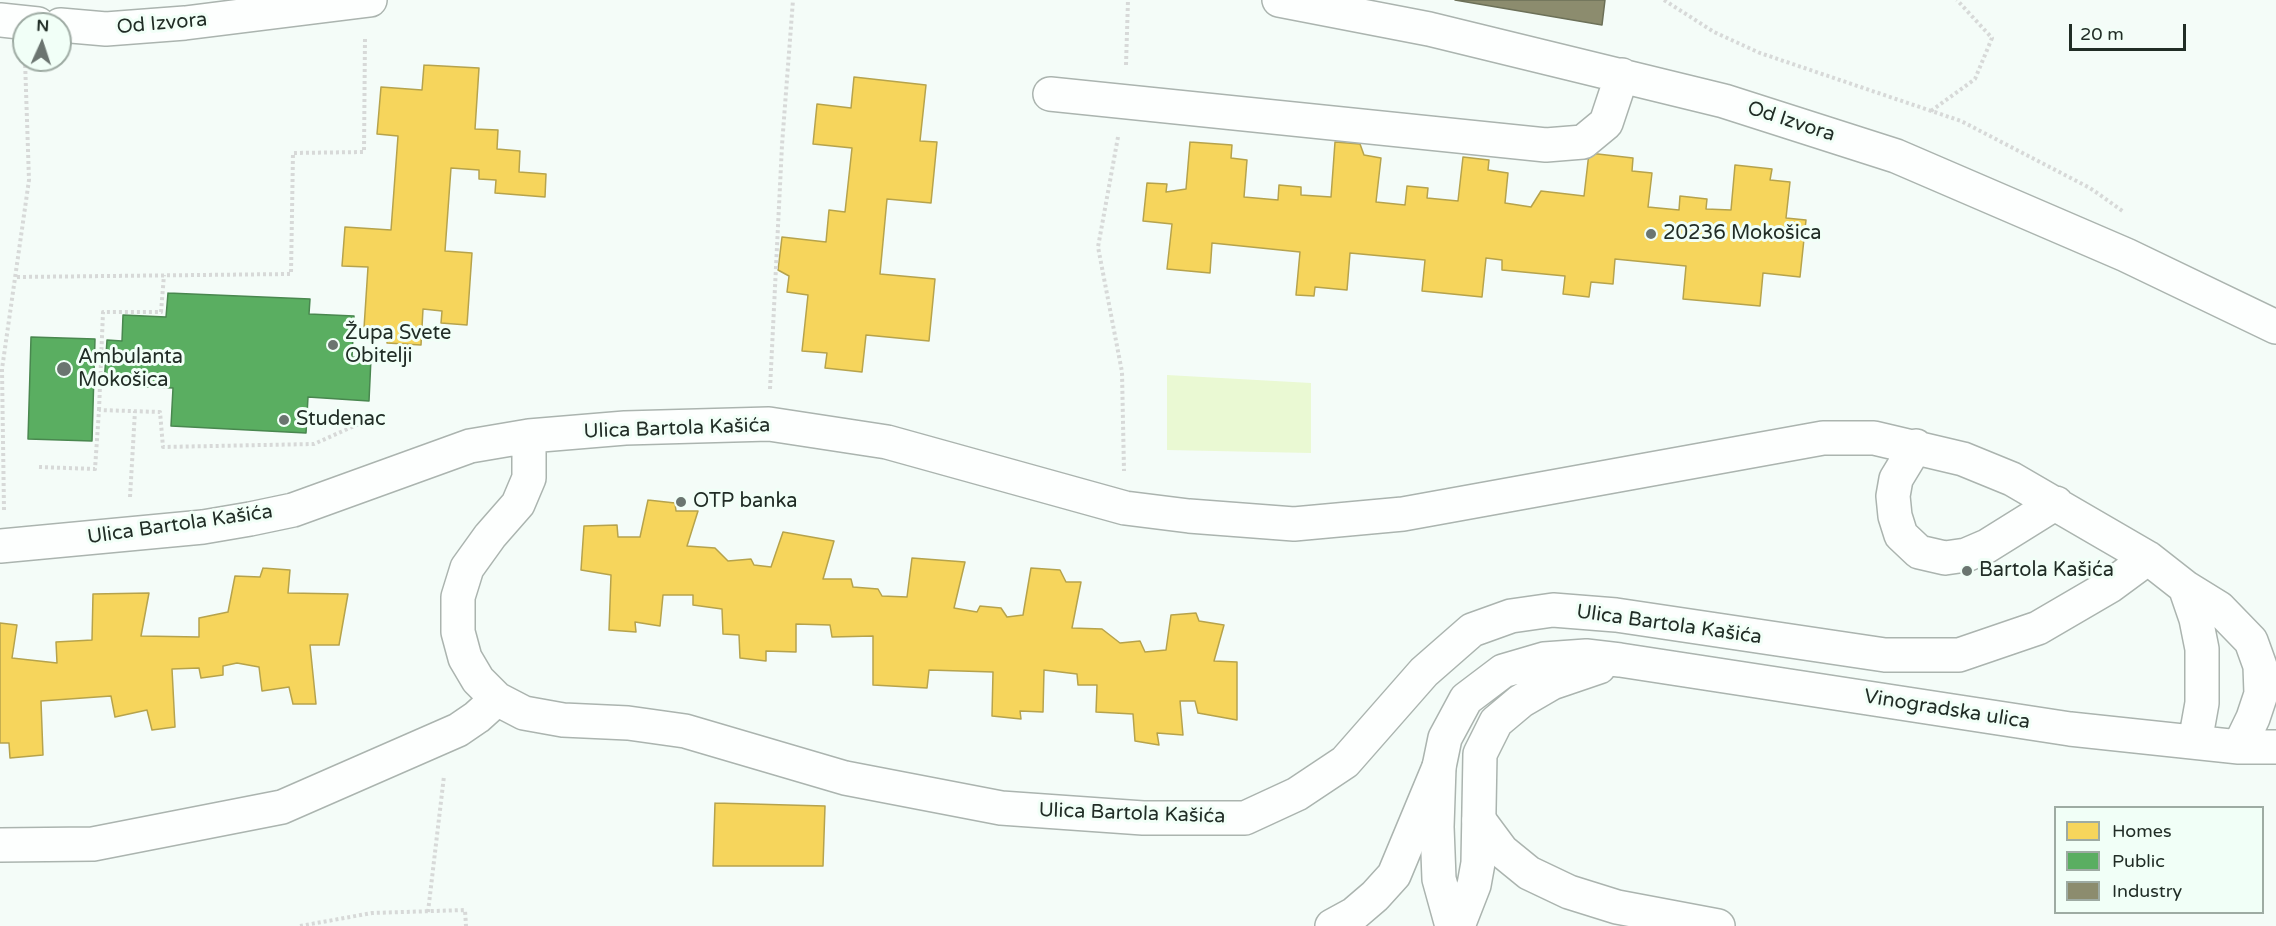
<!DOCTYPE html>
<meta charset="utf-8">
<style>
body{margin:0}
#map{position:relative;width:2276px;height:926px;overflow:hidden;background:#f4fcf8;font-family:"Varela Round",sans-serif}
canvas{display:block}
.legend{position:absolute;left:2054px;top:806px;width:210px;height:108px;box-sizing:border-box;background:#f1fff7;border:2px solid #9eaba3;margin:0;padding:8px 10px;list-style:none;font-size:18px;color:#212d26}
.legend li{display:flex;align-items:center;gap:12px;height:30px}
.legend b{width:30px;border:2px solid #9eaba3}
.north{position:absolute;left:12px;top:12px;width:60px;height:60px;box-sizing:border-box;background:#f1fff7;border:2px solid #9eaba3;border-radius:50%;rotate:3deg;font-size:16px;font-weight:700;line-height:24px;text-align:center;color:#212d26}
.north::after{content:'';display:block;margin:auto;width:21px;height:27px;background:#6b7570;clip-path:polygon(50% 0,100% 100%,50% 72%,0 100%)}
.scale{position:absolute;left:2069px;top:24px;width:117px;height:27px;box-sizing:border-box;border:3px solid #212d26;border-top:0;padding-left:8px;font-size:18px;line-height:21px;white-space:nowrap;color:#212d26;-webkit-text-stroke:4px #f1fff7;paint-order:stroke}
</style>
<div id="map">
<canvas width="2276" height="926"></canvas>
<ul class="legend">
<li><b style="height:16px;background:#f6d55c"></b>Homes</li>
<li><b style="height:16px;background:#5aae61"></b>Public</li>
<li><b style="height:16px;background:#8c8c6e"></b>Industry</li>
</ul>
<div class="north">N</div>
<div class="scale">20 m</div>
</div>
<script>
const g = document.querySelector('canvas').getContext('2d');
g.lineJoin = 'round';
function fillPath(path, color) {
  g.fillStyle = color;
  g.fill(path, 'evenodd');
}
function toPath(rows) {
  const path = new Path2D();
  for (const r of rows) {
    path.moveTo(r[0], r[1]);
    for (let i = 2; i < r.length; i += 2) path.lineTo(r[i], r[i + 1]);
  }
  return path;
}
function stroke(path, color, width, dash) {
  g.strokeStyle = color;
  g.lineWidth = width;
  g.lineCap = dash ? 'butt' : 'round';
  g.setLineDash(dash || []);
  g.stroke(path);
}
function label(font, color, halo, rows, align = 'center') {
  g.font = font + ' "Varela Round",sans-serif';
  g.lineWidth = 6;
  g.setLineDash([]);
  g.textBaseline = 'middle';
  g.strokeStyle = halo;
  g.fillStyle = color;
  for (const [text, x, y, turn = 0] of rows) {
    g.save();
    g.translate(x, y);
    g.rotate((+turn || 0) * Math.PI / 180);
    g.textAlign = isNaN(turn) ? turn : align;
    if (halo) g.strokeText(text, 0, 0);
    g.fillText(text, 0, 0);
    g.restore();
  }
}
fillPath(toPath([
 [1167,375,1311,383,1311,453,1167,450]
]), '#eaf9d3');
const homes = toPath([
 [424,65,479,68,475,129,498,130,497,149,520,151,519,172,546,174,545,197,495,193,496,180,479,179,479,170,451,168,445,251,472,253,467,325,441,323,442,311,423,309,421,345,387,343,388,330,364,328,368,267,342,266,345,227,391,230,398,136,377,134,381,87,422,90,424,65],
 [854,77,926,85,920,141,937,142,931,203,887,199,880,274,935,279,929,341,866,335,862,372,825,368,827,353,802,351,808,295,787,292,789,276,778,270,782,237,826,242,829,210,845,212,852,148,813,144,817,104,851,108,854,77],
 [1190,142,1232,145,1231,158,1247,160,1244,197,1278,200,1279,185,1301,187,1301,195,1331,197,1335,142,1360,144,1364,155,1381,158,1376,202,1405,205,1407,186,1428,188,1427,198,1458,201,1463,157,1489,160,1488,170,1508,173,1505,203,1531,207,1541,191,1584,196,1589,153,1633,158,1632,171,1652,173,1648,207,1679,210,1680,196,1707,199,1706,209,1731,210,1735,165,1772,169,1770,180,1790,182,1786,218,1806,220,1800,277,1763,273,1760,306,1683,299,1686,266,1615,259,1613,284,1591,282,1589,297,1563,294,1565,276,1502,270,1502,260,1486,258,1482,297,1422,291,1425,260,1350,253,1347,290,1315,287,1314,296,1296,295,1300,252,1212,243,1210,273,1167,269,1172,224,1143,221,1147,183,1167,184,1166,192,1186,189,1190,142],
 [648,500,675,503,676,511,698,511,687,546,715,548,728,561,751,559,754,565,771,567,783,532,834,541,823,579,851,579,853,587,878,589,882,596,907,597,912,558,965,562,954,608,977,612,980,606,1001,608,1007,617,1023,615,1031,568,1060,570,1066,582,1081,582,1072,628,1102,629,1120,643,1140,641,1145,652,1166,650,1171,615,1196,613,1199,621,1224,625,1214,661,1237,662,1237,720,1198,713,1195,701,1180,701,1183,735,1157,733,1159,745,1135,741,1133,714,1096,712,1097,685,1078,685,1077,674,1044,670,1043,712,1020,711,1021,719,992,716,993,672,929,670,927,688,873,685,873,636,832,637,830,625,796,624,796,652,766,651,766,661,740,658,739,635,723,634,722,609,693,605,693,595,663,595,660,626,635,622,636,632,609,630,611,575,581,570,584,526,617,525,618,537,640,537,648,500],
 [263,568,290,570,288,593,348,594,339,645,310,645,316,704,293,704,289,687,262,691,259,667,237,663,223,666,223,675,201,678,199,668,172,669,175,727,152,730,147,710,115,717,111,696,41,701,43,755,10,758,9,743,0,743,0,623,17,625,12,658,57,663,56,642,92,640,93,594,149,593,141,636,199,637,199,618,228,612,235,576,260,577,263,568],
 [715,803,825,806,823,866,713,866,715,803]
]);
fillPath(homes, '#f6d55c');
stroke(homes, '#b6a34c', 1.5);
const public = toPath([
 [168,293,310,299,309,314,354,316,352,357,371,358,369,401,308,397,306,433,171,426,173,388,104,385,107,340,122,341,123,315,166,317,168,293],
 [31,337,95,339,92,441,28,439,31,337]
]);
fillPath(public, '#5aae61');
stroke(public, '#49874f', 1.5);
const industry = toPath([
 [1455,0,1605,0,1602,25,1455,0]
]);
fillPath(industry, '#8c8c6e');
stroke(industry, '#6c7058', 1.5);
const minor = toPath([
 [1279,0,1429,29,1724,101,1896,156,2126,255,2276,327],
 [0,20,38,24],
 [60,25,106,29,185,23,370,0],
 [1050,94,1546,145,1583,142,1606,123,1622,75],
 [1916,446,1896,479,1893,496,1895,516,1901,535,1919,552,1945,558,1966,555,1987,546,2056,503],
 [0,546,203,527,250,519,293,510,470,446,529,436,625,428,769,424,887,442,1125,508,1189,516,1294,524,1403,514,1823,438,1874,438,1963,459,2012,479,2148,558,2185,587,2219,608,2251,641,2260,666,2261,694,2253,718,2239,747],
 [2185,587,2196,619,2202,649,2202,703,2195,742],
 [497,699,524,713,563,720,628,723,685,731,845,778,1001,808,1143,818,1245,818,1297,794,1345,762,1424,672,1472,630,1511,616,1553,610,1616,615,1885,655,1959,655,2038,628,2110,586,2148,558],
 [0,845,93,844,282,807,458,730,477,717,497,699,478,680,465,658,458,632,458,597,467,568,490,536,518,504,529,478,529,436],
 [1452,926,1439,879,1437,827,1439,767,1445,738,1466,699,1503,671,1544,659,1586,656,1620,660,2070,729,2239,747,2276,747],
 [1458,926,1474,885,1478,863,1480,754,1496,722,1521,701,1552,683,1599,667]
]);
const major = toPath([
 [1479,820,1502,851,1529,873,1569,892,1617,907,1718,926],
 [1332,926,1354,914,1375,896,1394,875,1439,767]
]);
stroke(minor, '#abb4af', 36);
stroke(major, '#abb4af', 36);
stroke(toPath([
 [1664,0,1714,32,1760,53,1961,121,2090,188,2124,212],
 [1126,65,1128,0],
 [1931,111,1975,79,1992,38,1957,0],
 [1118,137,1098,247,1122,372,1124,471],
 [17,277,291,274,293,153,364,152,365,37],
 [770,389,782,145,793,0],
 [99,410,103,312,161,312,164,275],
 [39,467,95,469,99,410,160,412,163,447,314,444,372,418],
 [130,497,135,411],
 [4,510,2,369,29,180,25,60],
 [428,912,444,776],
 [300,926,372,913,465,910,466,926]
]), '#d7d9d8', 4, [3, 3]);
stroke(minor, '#fdfffe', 33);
stroke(major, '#fdfffe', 33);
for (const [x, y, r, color] of [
 [1651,234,6,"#6b7570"],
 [333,345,6,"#6b7570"],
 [64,369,8,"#6b7570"],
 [284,420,6,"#6b7570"],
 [681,502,6,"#6b7570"],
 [1967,571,6,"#6b7570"]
]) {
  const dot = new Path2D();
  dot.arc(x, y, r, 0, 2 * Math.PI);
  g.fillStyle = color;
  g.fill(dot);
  stroke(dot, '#f1fff7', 2);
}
label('20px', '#212d26', '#f1fff7', [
 ["Od Izvora",162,24,-5],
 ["Od Izvora",1791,122,18],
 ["Ulica Bartola Kašića",677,429,-2],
 ["Ulica Bartola Kašića",180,525,-8],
 ["Ulica Bartola Kašića",1669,625,8],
 ["Vinogradska ulica",1947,710,9],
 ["Ulica Bartola Kašića",1132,814,2]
]);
label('20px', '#212d26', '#f1fff7', [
 ["20236 Mokošica",1663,234],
 ["Župa Svete",345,334],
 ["Obitelji",345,357],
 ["Ambulanta",78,358],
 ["Mokošica",78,381],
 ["Studenac",296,420],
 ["OTP banka",693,502],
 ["Bartola Kašića",1979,571]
], 'left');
</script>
